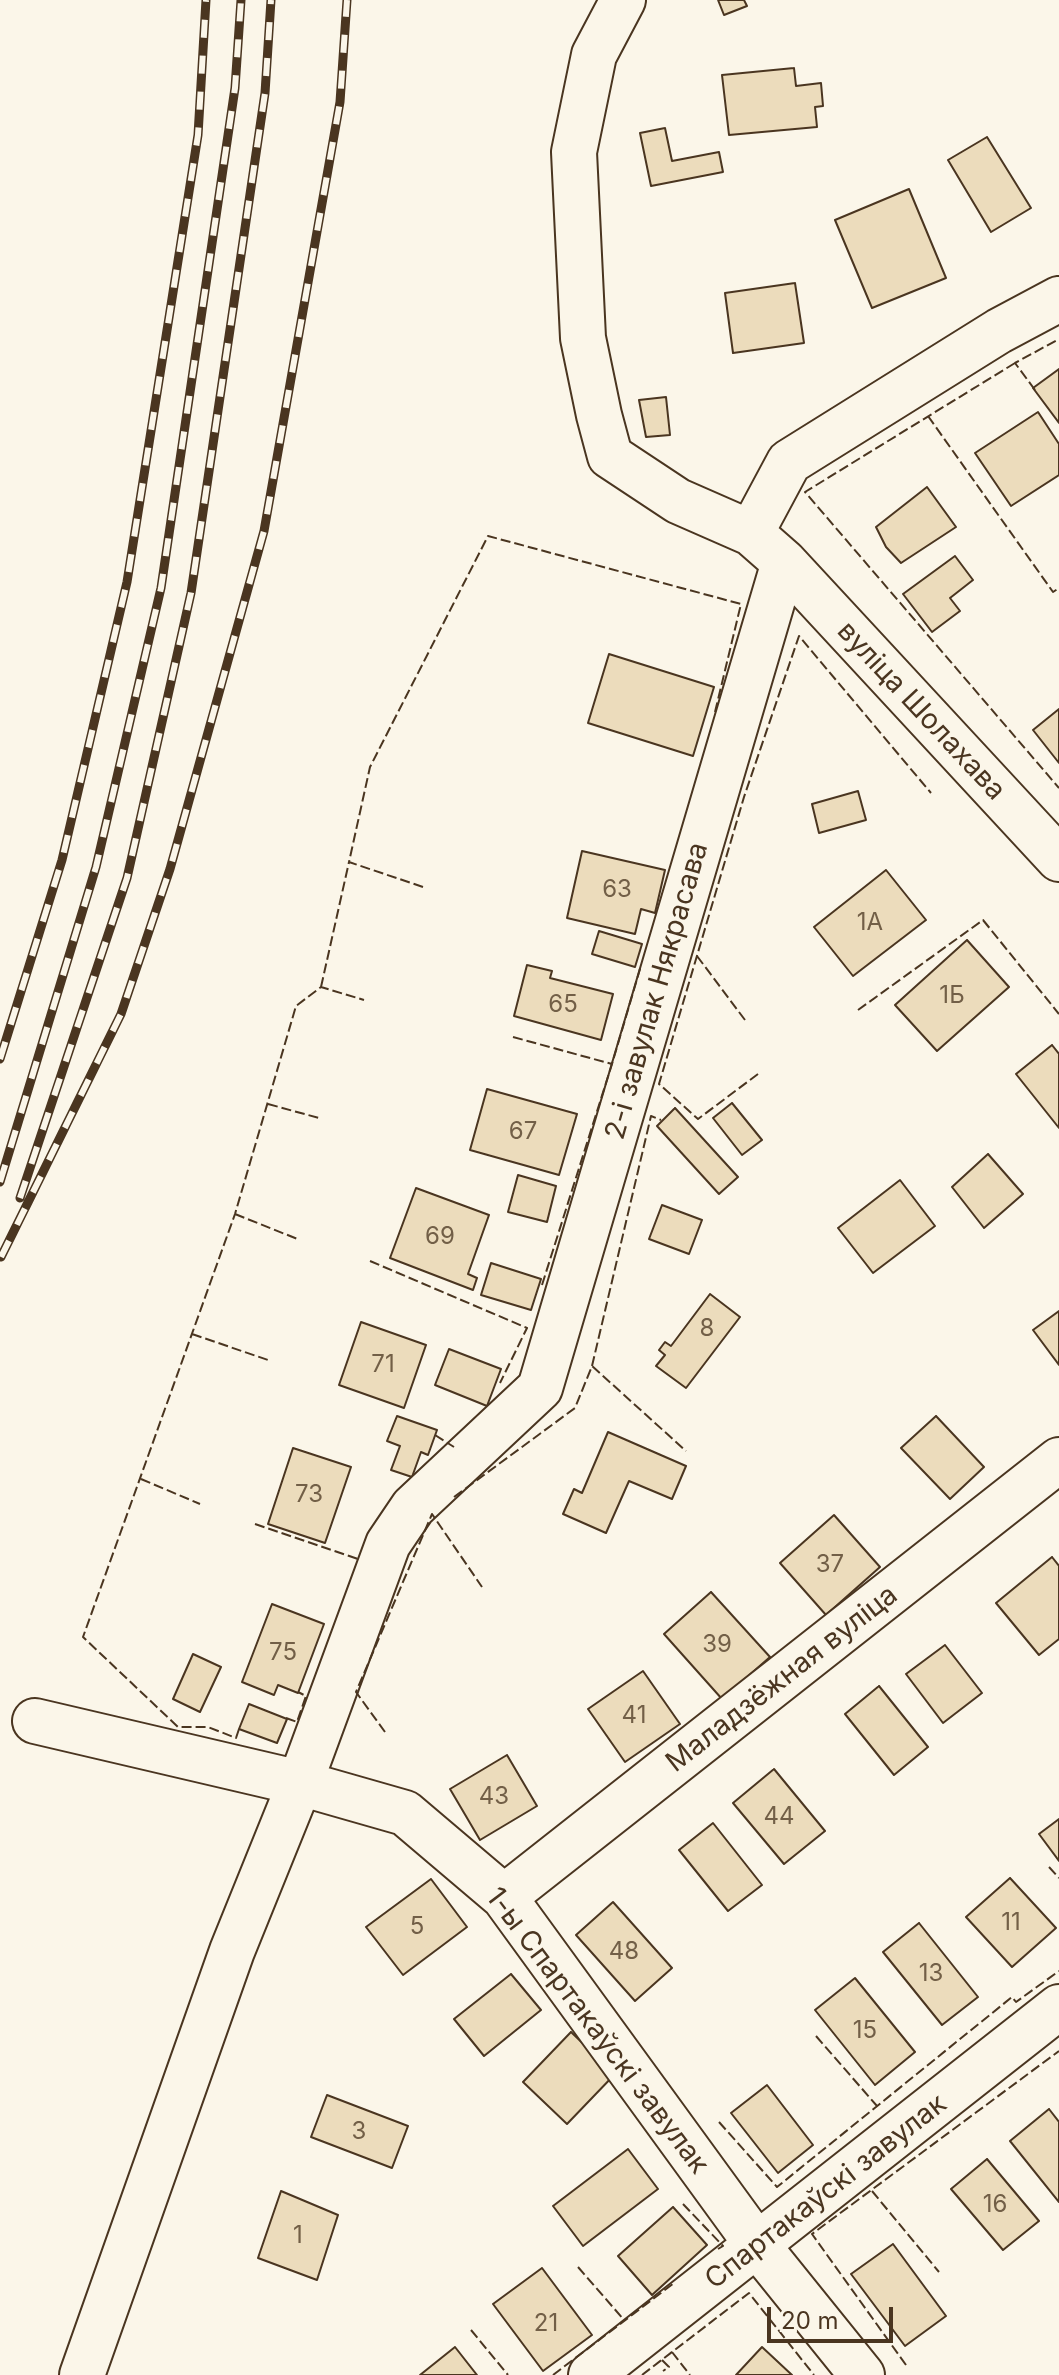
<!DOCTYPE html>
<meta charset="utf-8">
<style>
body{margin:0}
#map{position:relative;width:1059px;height:2375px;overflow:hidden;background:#fbf6e9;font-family:Inter,sans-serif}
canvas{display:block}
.scale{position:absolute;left:767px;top:2307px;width:126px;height:36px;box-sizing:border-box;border:4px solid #4a3520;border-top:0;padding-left:10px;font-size:24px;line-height:28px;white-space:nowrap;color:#4a3520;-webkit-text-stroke:6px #fbf6e9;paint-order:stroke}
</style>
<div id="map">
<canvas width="1059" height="2375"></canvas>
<div class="scale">20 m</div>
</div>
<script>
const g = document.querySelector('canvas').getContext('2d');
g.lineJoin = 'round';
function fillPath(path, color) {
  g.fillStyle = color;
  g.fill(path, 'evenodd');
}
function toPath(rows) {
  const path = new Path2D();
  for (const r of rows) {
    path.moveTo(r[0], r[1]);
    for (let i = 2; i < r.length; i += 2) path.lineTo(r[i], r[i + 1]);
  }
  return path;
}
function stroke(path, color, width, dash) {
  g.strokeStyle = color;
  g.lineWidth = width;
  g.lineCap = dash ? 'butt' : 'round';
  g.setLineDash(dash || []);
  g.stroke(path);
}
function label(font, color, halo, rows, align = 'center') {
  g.font = font + ' Inter,sans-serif';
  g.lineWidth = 6;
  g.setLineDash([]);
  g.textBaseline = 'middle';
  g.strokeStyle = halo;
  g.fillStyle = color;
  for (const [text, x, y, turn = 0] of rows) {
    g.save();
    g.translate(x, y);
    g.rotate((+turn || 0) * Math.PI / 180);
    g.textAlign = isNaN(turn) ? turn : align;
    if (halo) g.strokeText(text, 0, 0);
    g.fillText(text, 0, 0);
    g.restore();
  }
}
const building = toPath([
 [718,0,744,0,747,6,724,15,718,0],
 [794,68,796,86,821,83,823,106,815,107,817,127,729,135,722,75,794,68],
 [665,128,672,161,719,152,723,172,651,186,640,133,665,128],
 [987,137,1031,208,991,232,948,160,987,137],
 [909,189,946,278,872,308,835,220,909,189],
 [795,283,804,343,733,353,725,293,795,283],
 [1059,369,1059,423,1033,388,1059,369],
 [666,397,670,435,646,437,639,400,666,397],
 [1038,412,1059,444,1059,475,1011,506,975,453,1038,412],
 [927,487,956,527,901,563,886,547,876,527,927,487],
 [955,556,973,580,950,598,960,611,932,632,903,594,955,556],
 [609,654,714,687,693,756,588,723,609,654],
 [1059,709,1059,763,1033,730,1059,709],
 [858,791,866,820,819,833,812,804,858,791],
 [582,851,665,870,655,913,641,909,635,934,567,918,582,851],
 [886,870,926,920,853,976,814,927,886,870],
 [599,931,642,944,635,967,592,954,599,931],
 [967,940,1009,987,937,1051,895,1005,967,940],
 [527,965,552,971,550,978,613,994,601,1040,514,1016,527,965],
 [1052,1045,1059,1054,1059,1128,1016,1074,1052,1045],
 [487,1089,577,1114,559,1175,470,1150,487,1089],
 [732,1103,762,1140,742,1155,713,1118,732,1103],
 [675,1108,738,1177,719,1194,657,1126,675,1108],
 [988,1154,1023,1194,984,1228,952,1187,988,1154],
 [518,1175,556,1186,547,1222,508,1212,518,1175],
 [900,1180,935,1226,873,1273,838,1228,900,1180],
 [416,1188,489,1215,468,1274,477,1278,473,1290,390,1258,416,1188],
 [662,1205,702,1220,689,1254,649,1239,662,1205],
 [491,1263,541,1279,531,1310,481,1295,491,1263],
 [710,1294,740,1317,686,1388,656,1366,665,1355,659,1350,665,1342,671,1346,710,1294],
 [1059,1311,1059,1365,1033,1330,1059,1311],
 [361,1322,426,1345,404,1408,339,1385,361,1322],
 [449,1349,501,1369,487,1406,435,1385,449,1349],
 [397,1416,437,1430,428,1455,421,1452,412,1477,391,1470,400,1446,387,1441,397,1416],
 [936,1416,984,1467,950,1499,901,1448,936,1416],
 [608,1432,686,1466,672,1499,629,1481,606,1533,563,1514,574,1489,582,1493,608,1432],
 [293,1448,351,1467,325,1543,268,1524,293,1448],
 [834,1515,880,1567,826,1615,780,1563,834,1515],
 [1052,1557,1059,1566,1059,1639,1039,1655,996,1603,1052,1557],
 [711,1592,770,1657,722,1699,664,1634,711,1592],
 [272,1604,324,1624,298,1693,278,1685,274,1695,242,1682,272,1604],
 [945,1645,982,1693,943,1723,906,1674,945,1645],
 [193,1654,221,1667,200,1712,173,1699,193,1654],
 [643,1671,680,1724,625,1762,588,1709,643,1671],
 [879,1686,928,1747,894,1775,845,1714,879,1686],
 [249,1704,287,1719,277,1743,239,1729,249,1704],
 [507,1755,537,1806,480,1840,450,1789,507,1755],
 [774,1769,825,1831,784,1864,733,1803,774,1769],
 [1059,1819,1059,1861,1039,1834,1059,1819],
 [713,1823,762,1885,728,1911,679,1850,713,1823],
 [1010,1878,1056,1928,1012,1967,966,1917,1010,1878],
 [431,1879,467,1927,403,1975,366,1927,431,1879],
 [613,1902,672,1968,635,2001,576,1935,613,1902],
 [919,1923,978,1997,942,2025,883,1952,919,1923],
 [511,1974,541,2010,484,2056,454,2019,511,1974],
 [855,1978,915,2052,875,2085,815,2010,855,1978],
 [571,2032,615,2074,567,2124,523,2082,571,2032],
 [767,2085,813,2145,778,2173,731,2113,767,2085],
 [327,2095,408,2126,392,2168,311,2137,327,2095],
 [1049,2109,1059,2122,1059,2202,1010,2141,1049,2109],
 [628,2149,658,2189,583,2246,553,2206,628,2149],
 [987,2159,1039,2221,1003,2250,951,2189,987,2159],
 [281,2191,338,2215,317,2280,258,2258,281,2191],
 [673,2207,707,2245,652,2295,618,2256,673,2207],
 [893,2244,946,2316,905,2346,851,2274,893,2244],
 [542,2268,592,2335,543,2371,493,2304,542,2268],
 [455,2347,477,2375,420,2375,455,2347],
 [762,2347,792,2375,736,2375,762,2347]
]);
fillPath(building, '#ecdcbc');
stroke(building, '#4a3520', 2);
const minor = toPath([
 [623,0,594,55,574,152,583,338,599,415,610,456,678,501,751,533],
 [784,562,1059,859],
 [35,1721,300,1783,405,1813,504,1897,758,2246,862,2375],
 [504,1897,1059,1460],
 [82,2375,232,1951,300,1783,388,1544,413,1507,540,1388,784,562,751,533,789,462,999,331,1059,299],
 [591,2375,1059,2007]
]);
stroke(minor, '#4a3520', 48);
stroke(minor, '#fbf6e9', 44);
const rail = toPath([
 [0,1059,62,860,127,582,198,135,206,0],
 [0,1182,96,867,161,588,235,88,241,0],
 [20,1198,127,878,191,593,265,93,271,0],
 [1,1257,121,1014,170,869,264,531,340,102,347,0]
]);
stroke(rail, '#4a3520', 9);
stroke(rail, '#fbf6e9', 6, [18]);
stroke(toPath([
 [1015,363,805,492,1059,788],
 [1035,390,1015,363,1059,339],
 [928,416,1053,592,1059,588],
 [423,887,349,862,370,767,488,536,741,604,715,712],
 [697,956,745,1020],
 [321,987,349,862],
 [858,1010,983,920,1059,1014],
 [513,1037,612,1064],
 [758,1074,698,1119,659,1084,744,797,799,636,931,793],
 [268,1104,319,1118],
 [235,1214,300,1240],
 [370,1261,527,1328,500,1383],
 [542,1285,612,1064,640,969,635,967],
 [192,1334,268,1360],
 [592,1366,651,1116,661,1120],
 [435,1435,454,1447],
 [141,1479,200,1504],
 [454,1497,575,1408,592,1366,686,1451],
 [255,1524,361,1560],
 [286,1718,297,1722,306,1696,298,1692],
 [239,1729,236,1738,208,1727,178,1727,83,1637,235,1214,296,1006,321,987,364,1000],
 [385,1732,356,1692,432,1514,482,1587],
 [1049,1867,1059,1878],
 [816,2036,877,2106],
 [719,2122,777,2187,1012,1997,1016,2002,1059,1971],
 [872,2191,939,2272],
 [683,2204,723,2246,718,2249],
 [578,2267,625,2321],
 [471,2330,508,2375],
 [672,2352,690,2375],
 [662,2360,669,2367,663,2371],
 [906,2365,812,2234,1059,2051],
 [553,2375,674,2283],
 [642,2375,749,2293,814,2375]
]), '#4a3520', 2, [10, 4]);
label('24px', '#725f47', null, [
 ["63",617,890],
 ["1А",870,923],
 ["1Б",952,996],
 ["65",563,1005],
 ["67",523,1132],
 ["69",440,1237],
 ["8",707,1329],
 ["71",383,1365],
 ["73",309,1495],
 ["37",830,1565],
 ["39",717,1645],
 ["75",283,1653],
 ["41",634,1716],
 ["43",494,1797],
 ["44",779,1817],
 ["11",1011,1923],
 ["5",417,1927],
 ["48",624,1952],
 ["13",931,1974],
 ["15",865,2031],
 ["3",359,2132],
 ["16",995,2205],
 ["1",298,2236],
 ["21",546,2324]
]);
label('28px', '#4a3520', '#fbf6e9', [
 ["вуліца Шолахава",921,711,47],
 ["2-і завулак Някрасава",657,991,-74],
 ["Маладзёжная вуліца",782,1679,-38],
 ["1-ы Спартакаўскі завулак",597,2031,53],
 ["Спартакаўскі завулак",826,2192,-38]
]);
</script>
